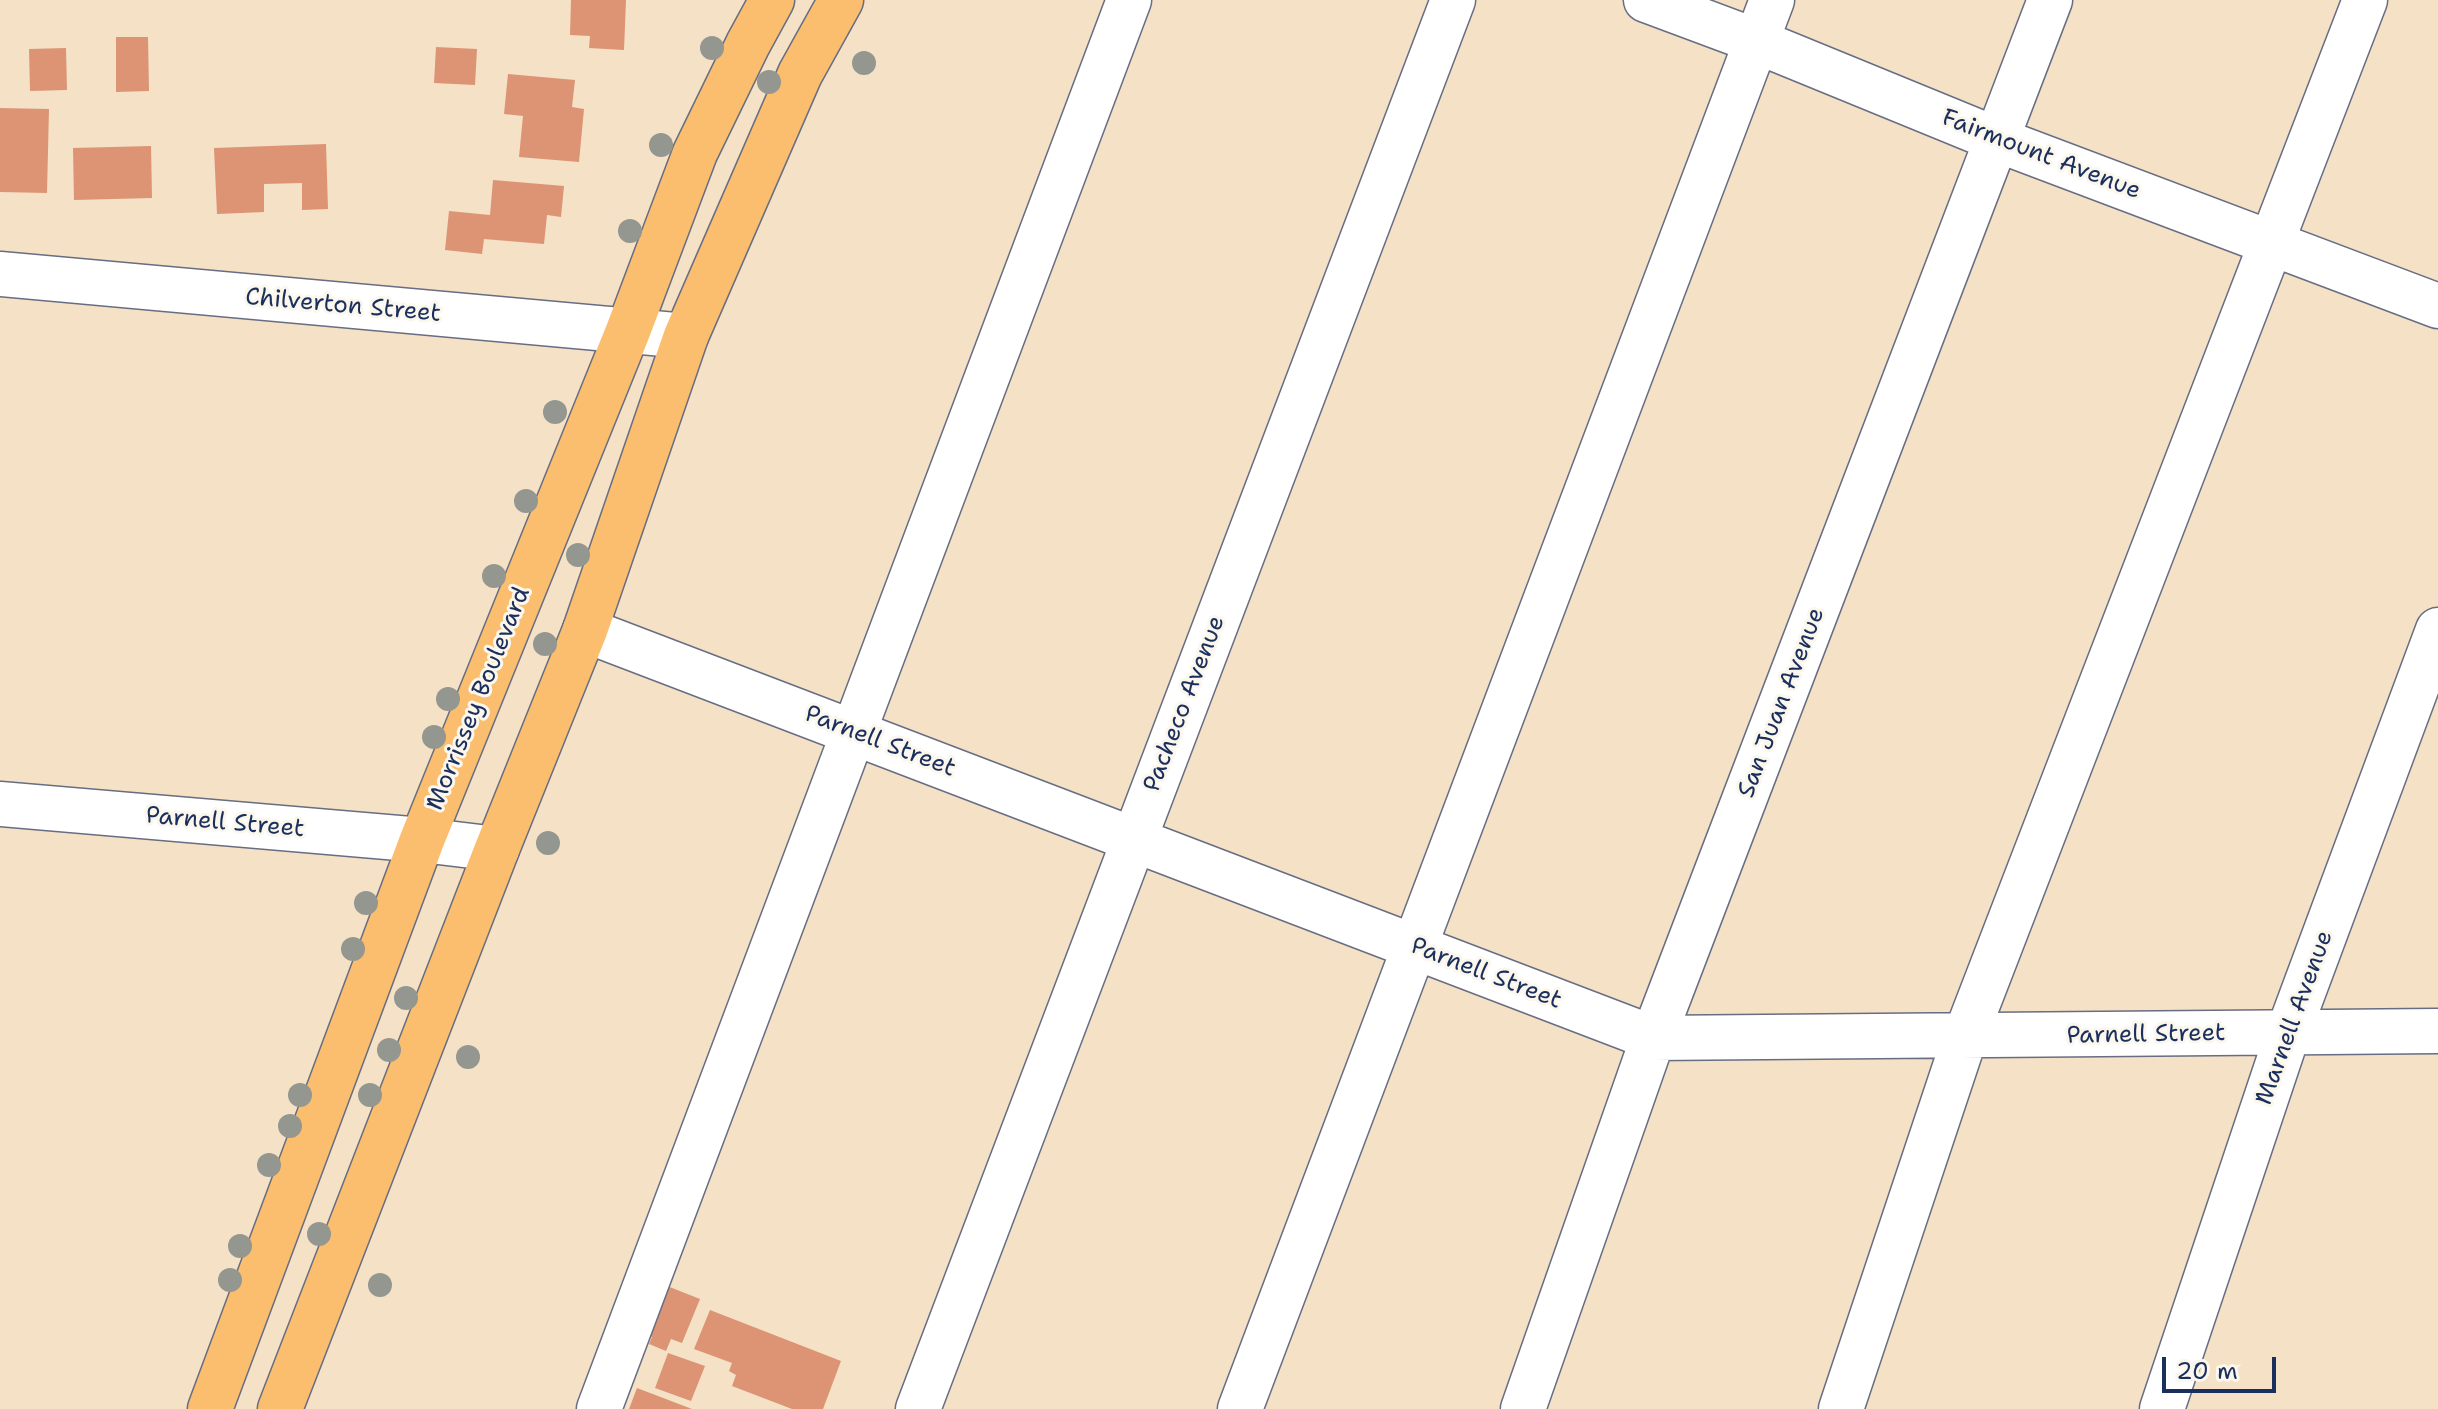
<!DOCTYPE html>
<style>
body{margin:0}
#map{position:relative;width:2438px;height:1409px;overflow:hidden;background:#f4e1c6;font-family:"Shantell Sans",sans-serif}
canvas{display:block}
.scale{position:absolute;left:2162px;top:1357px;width:114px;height:36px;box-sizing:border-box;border:4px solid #1b2f5e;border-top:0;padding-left:10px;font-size:24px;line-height:28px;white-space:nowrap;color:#1b2f5e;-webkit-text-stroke:6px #fbf7ec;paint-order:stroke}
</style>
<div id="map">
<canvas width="2438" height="1409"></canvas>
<div class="scale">20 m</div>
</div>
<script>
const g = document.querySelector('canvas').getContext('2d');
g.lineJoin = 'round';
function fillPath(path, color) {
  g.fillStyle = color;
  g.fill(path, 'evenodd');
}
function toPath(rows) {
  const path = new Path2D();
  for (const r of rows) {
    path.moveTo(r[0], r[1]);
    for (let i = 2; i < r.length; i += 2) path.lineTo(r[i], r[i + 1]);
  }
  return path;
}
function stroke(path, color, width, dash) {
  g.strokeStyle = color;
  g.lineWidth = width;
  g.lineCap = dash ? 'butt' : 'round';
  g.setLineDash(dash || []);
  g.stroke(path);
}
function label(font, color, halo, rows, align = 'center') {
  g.font = font + ' "Shantell Sans",sans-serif';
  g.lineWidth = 6;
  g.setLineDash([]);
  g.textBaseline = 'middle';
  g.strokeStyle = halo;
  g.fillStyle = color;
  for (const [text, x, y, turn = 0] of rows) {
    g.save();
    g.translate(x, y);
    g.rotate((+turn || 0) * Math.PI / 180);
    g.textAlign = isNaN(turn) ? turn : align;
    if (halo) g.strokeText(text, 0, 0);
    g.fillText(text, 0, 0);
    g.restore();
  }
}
fillPath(toPath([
 [571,0,626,0,624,50,589,48,590,36,570,35],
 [116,37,148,37,149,91,116,92],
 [436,47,477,49,475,85,434,83],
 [66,48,67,90,30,91,29,49],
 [508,74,575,80,572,107,584,109,579,162,519,157,523,116,504,114],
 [0,108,49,109,47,193,0,192],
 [326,144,328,209,302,210,302,183,264,184,264,212,217,214,214,148],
 [151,146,152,198,74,200,73,148],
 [493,180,564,186,561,217,547,215,544,244,484,239,482,254,445,250,449,211,490,215],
 [662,1284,700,1299,682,1343,671,1339,666,1351,649,1344,652,1337,642,1333],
 [710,1310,841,1361,823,1409,792,1409,732,1386,736,1375,729,1371,732,1363,694,1349],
 [668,1353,705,1366,691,1401,655,1388],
 [637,1388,692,1409,629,1409]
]), '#dc9474');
const minor = toPath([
 [1646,0,1756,41,1998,140,2438,306],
 [0,274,686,336],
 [585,630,1653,1038,2438,1031],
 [0,804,422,840,497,849],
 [599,1409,1129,0],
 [918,1409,1453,0],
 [1240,1409,1772,0],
 [1523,1409,1653,1038,2050,0],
 [1841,1409,1965,1037,2365,0],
 [2162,1409,2288,1033,2438,630]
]);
const major = toPath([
 [210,1409,422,840,628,331,695,153,748,44,772,0],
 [280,1409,497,849,585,630,686,336,800,74,841,0]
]);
stroke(minor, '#676d82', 47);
stroke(major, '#676d82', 47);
stroke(minor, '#fff', 44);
stroke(major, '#fbbd6e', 44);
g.fillStyle = '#949690';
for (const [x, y] of [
 [712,48],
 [864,63],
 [769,82],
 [661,145],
 [630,231],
 [555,412],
 [526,501],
 [578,555],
 [494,576],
 [545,644],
 [448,699],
 [434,737],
 [548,843],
 [366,903],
 [353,949],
 [406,998],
 [389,1050],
 [468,1057],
 [300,1095],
 [370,1095],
 [290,1126],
 [269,1165],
 [319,1234],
 [240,1246],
 [230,1280],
 [380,1285]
]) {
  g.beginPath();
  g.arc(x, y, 12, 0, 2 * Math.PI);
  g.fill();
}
label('24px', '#1b2f5e', '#fbf7ec', [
 ["Fairmount Avenue",2041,155,21],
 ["Chilverton Street",343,306,5],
 ["Morrissey Boulevard",479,699,-68],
 ["San Juan Avenue",1782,703,-69],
 ["Pacheco Avenue",1185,704,-69],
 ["Parnell Street",880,742,21],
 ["Parnell Street",225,823,5],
 ["Parnell Street",1486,974,21],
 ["Marnell Avenue",2295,1018,-70],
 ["Parnell Street",2146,1035,-1]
]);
</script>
